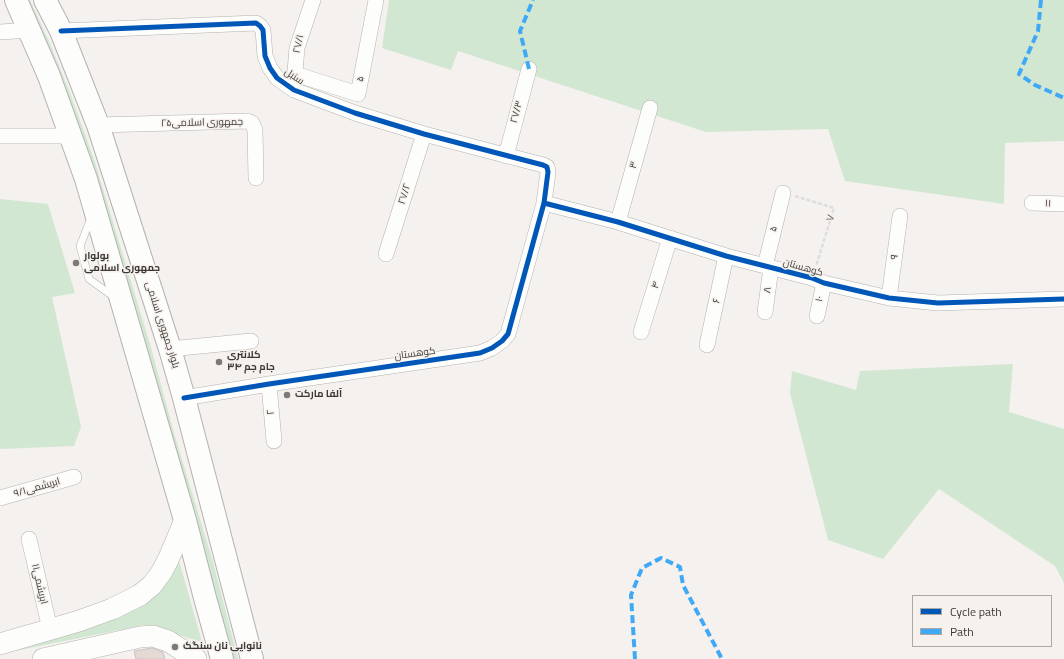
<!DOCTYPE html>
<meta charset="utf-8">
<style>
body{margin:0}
#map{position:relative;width:1064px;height:659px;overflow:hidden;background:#f4f1ee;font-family:"Titillium Web",sans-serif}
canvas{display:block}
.legend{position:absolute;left:912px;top:595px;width:140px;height:52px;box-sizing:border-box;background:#f6f1ec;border:1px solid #aca8a4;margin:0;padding:5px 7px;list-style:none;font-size:12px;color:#3c3a38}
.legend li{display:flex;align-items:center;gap:8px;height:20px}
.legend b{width:20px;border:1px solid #aca8a4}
</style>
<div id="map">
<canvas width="1064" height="659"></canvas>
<ul class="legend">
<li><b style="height:5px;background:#0057b8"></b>Cycle path</li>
<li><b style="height:5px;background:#3fa9f5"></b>Path</li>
</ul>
</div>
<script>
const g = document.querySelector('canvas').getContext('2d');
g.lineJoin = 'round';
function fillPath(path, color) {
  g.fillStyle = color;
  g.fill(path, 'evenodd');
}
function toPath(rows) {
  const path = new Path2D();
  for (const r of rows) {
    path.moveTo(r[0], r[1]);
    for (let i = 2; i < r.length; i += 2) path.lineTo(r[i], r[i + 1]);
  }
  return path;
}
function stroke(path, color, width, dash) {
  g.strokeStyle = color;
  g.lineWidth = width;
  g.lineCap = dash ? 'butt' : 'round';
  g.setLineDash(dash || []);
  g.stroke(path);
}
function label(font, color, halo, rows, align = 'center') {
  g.font = font + ' "Titillium Web",Cairo,sans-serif';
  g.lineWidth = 3;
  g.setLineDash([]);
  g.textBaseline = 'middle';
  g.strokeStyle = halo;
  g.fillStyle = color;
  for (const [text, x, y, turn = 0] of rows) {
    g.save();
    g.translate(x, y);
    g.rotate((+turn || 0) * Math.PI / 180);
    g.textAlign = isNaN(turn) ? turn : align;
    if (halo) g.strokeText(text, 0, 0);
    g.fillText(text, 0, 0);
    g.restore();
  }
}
fillPath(toPath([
 [24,0,30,0,51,46,70,93,93,156,150,344,174,433,213,562,238,659,231,659],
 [389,0,1064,0,1064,141,1005,143,1004,204,845,181,828,129,706,132,458,51,451,70,382,48],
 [0,199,48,204,75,293,52,297,81,427,74,446,0,449],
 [1013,364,1009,412,1064,429,1064,583,1055,566,939,489,883,559,828,540,790,393,792,371,856,390,860,371],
 [178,557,202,642,144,625,0,654,107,618]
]), '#d2e7d2');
const building = toPath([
 [152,648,163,652,165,659,136,659,134,651,152,648]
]);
fillPath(building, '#e5d9d3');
stroke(building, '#c7c4c3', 1);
const service = toPath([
 [91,218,80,246,89,279,114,297]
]);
const minor = toPath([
 [61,31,256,23,260,26,263,30,265,56,270,68,277,78,294,90,355,113,424,134,543,165,547,167,548,172,544,203,508,334,502,341,492,348,480,353,269,384,184,398],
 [0,32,30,30],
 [295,74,358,94,376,0],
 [294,83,297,48,313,0],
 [98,125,247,121,252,123,255,130,256,178],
 [0,136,71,136],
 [506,156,529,69],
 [544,203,618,222,726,256,812,278,824,283,889,298,938,303,1064,299],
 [1032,203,1064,204],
 [618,222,650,108],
 [386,254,424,134],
 [765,266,783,193],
 [889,298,900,216],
 [765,312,771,268],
 [817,316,824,283],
 [641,332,670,238],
 [707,345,726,256],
 [170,349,251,341],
 [269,384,274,441],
 [0,498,74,477],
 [29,539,50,629]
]);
const secondary = toPath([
 [0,644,79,621,112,609,140,595,152,585,161,573,168,560,185,520],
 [43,659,140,637,153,636,168,641,196,659]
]);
const primary = toPath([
 [16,0,49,76,86,179,185,520,205,598,222,659],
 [45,0,61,31,98,125,170,349,184,398,252,659]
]);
stroke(service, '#b4b2b0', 8);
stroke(minor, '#b4b2b0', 16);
stroke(secondary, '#b4b2b0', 22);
stroke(primary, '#b4b2b0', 24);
stroke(toPath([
 [795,196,834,208,816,266]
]), '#dedddd', 2.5, [4, 2]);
stroke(service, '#fdfdfc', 7);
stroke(minor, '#fdfdfc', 15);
stroke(secondary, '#fdfdfc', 21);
stroke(primary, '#fdfdfc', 22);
stroke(toPath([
 [1041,0,1038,31,1019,74,1035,85,1064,98],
 [529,69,520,31,533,0],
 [635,659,631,595,642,568,661,558,680,567,683,585,722,659]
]), '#3fa9f5', 4, [8, 4]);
stroke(toPath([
 [61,31,256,23,260,26,263,30,265,56,270,68,277,78,294,90,355,113,424,134,543,165,547,167,548,172,544,203,508,334,502,341,492,348,480,353,269,384,184,398],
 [544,203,618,222,726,256,812,278,824,283,889,298,938,303,1064,299]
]), '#0057b8', 5);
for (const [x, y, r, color] of [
 [76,263,4,"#7c7a78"],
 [219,362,4,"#7c7a78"],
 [287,395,4,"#7c7a78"],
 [175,647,4,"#7c7a78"]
]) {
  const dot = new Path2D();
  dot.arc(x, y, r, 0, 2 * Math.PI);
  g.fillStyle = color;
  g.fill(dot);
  stroke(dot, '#f6f1ec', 1.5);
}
label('10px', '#3c3a38', '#f6f1ec', [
 ["۲۷/۱",299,44,-77],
 ["سنبل",294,77,33],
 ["۵",361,79,-78],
 ["۲۷/۳",517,112,-75],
 ["جمهوری اسلامی۲۵",202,123,-1],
 ["۳",634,165,-75],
 ["۲۷/۲",405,194,-73],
 ["۱۱",1048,204,2],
 ["۷",831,218,-73],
 ["۵",774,229,-76],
 ["۹",895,257,-82],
 ["کوهستان",803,268,16],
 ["۴",656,285,-73],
 ["۸",768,290,-81],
 ["۱۰",820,299,-79],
 ["۶",717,301,-78],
 ["بلوار جمهوری اسلامی",162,325,72],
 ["کوهستان",415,354,-8],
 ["۲",271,412,-95],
 ["۹/۱ابریشمی",37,488,-16],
 ["ابریشمی۱۱",39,584,77]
]);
label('bold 10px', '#3c3a38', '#f6f1ec', [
 ["بولوار",84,257],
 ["جمهوری اسلامی",84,269],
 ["کلانتری",227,356],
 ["۳۴ جام جم",227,368],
 ["آلفا مارکت",295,395],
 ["نانوایی نان سنگک",183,647]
], 'left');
</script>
